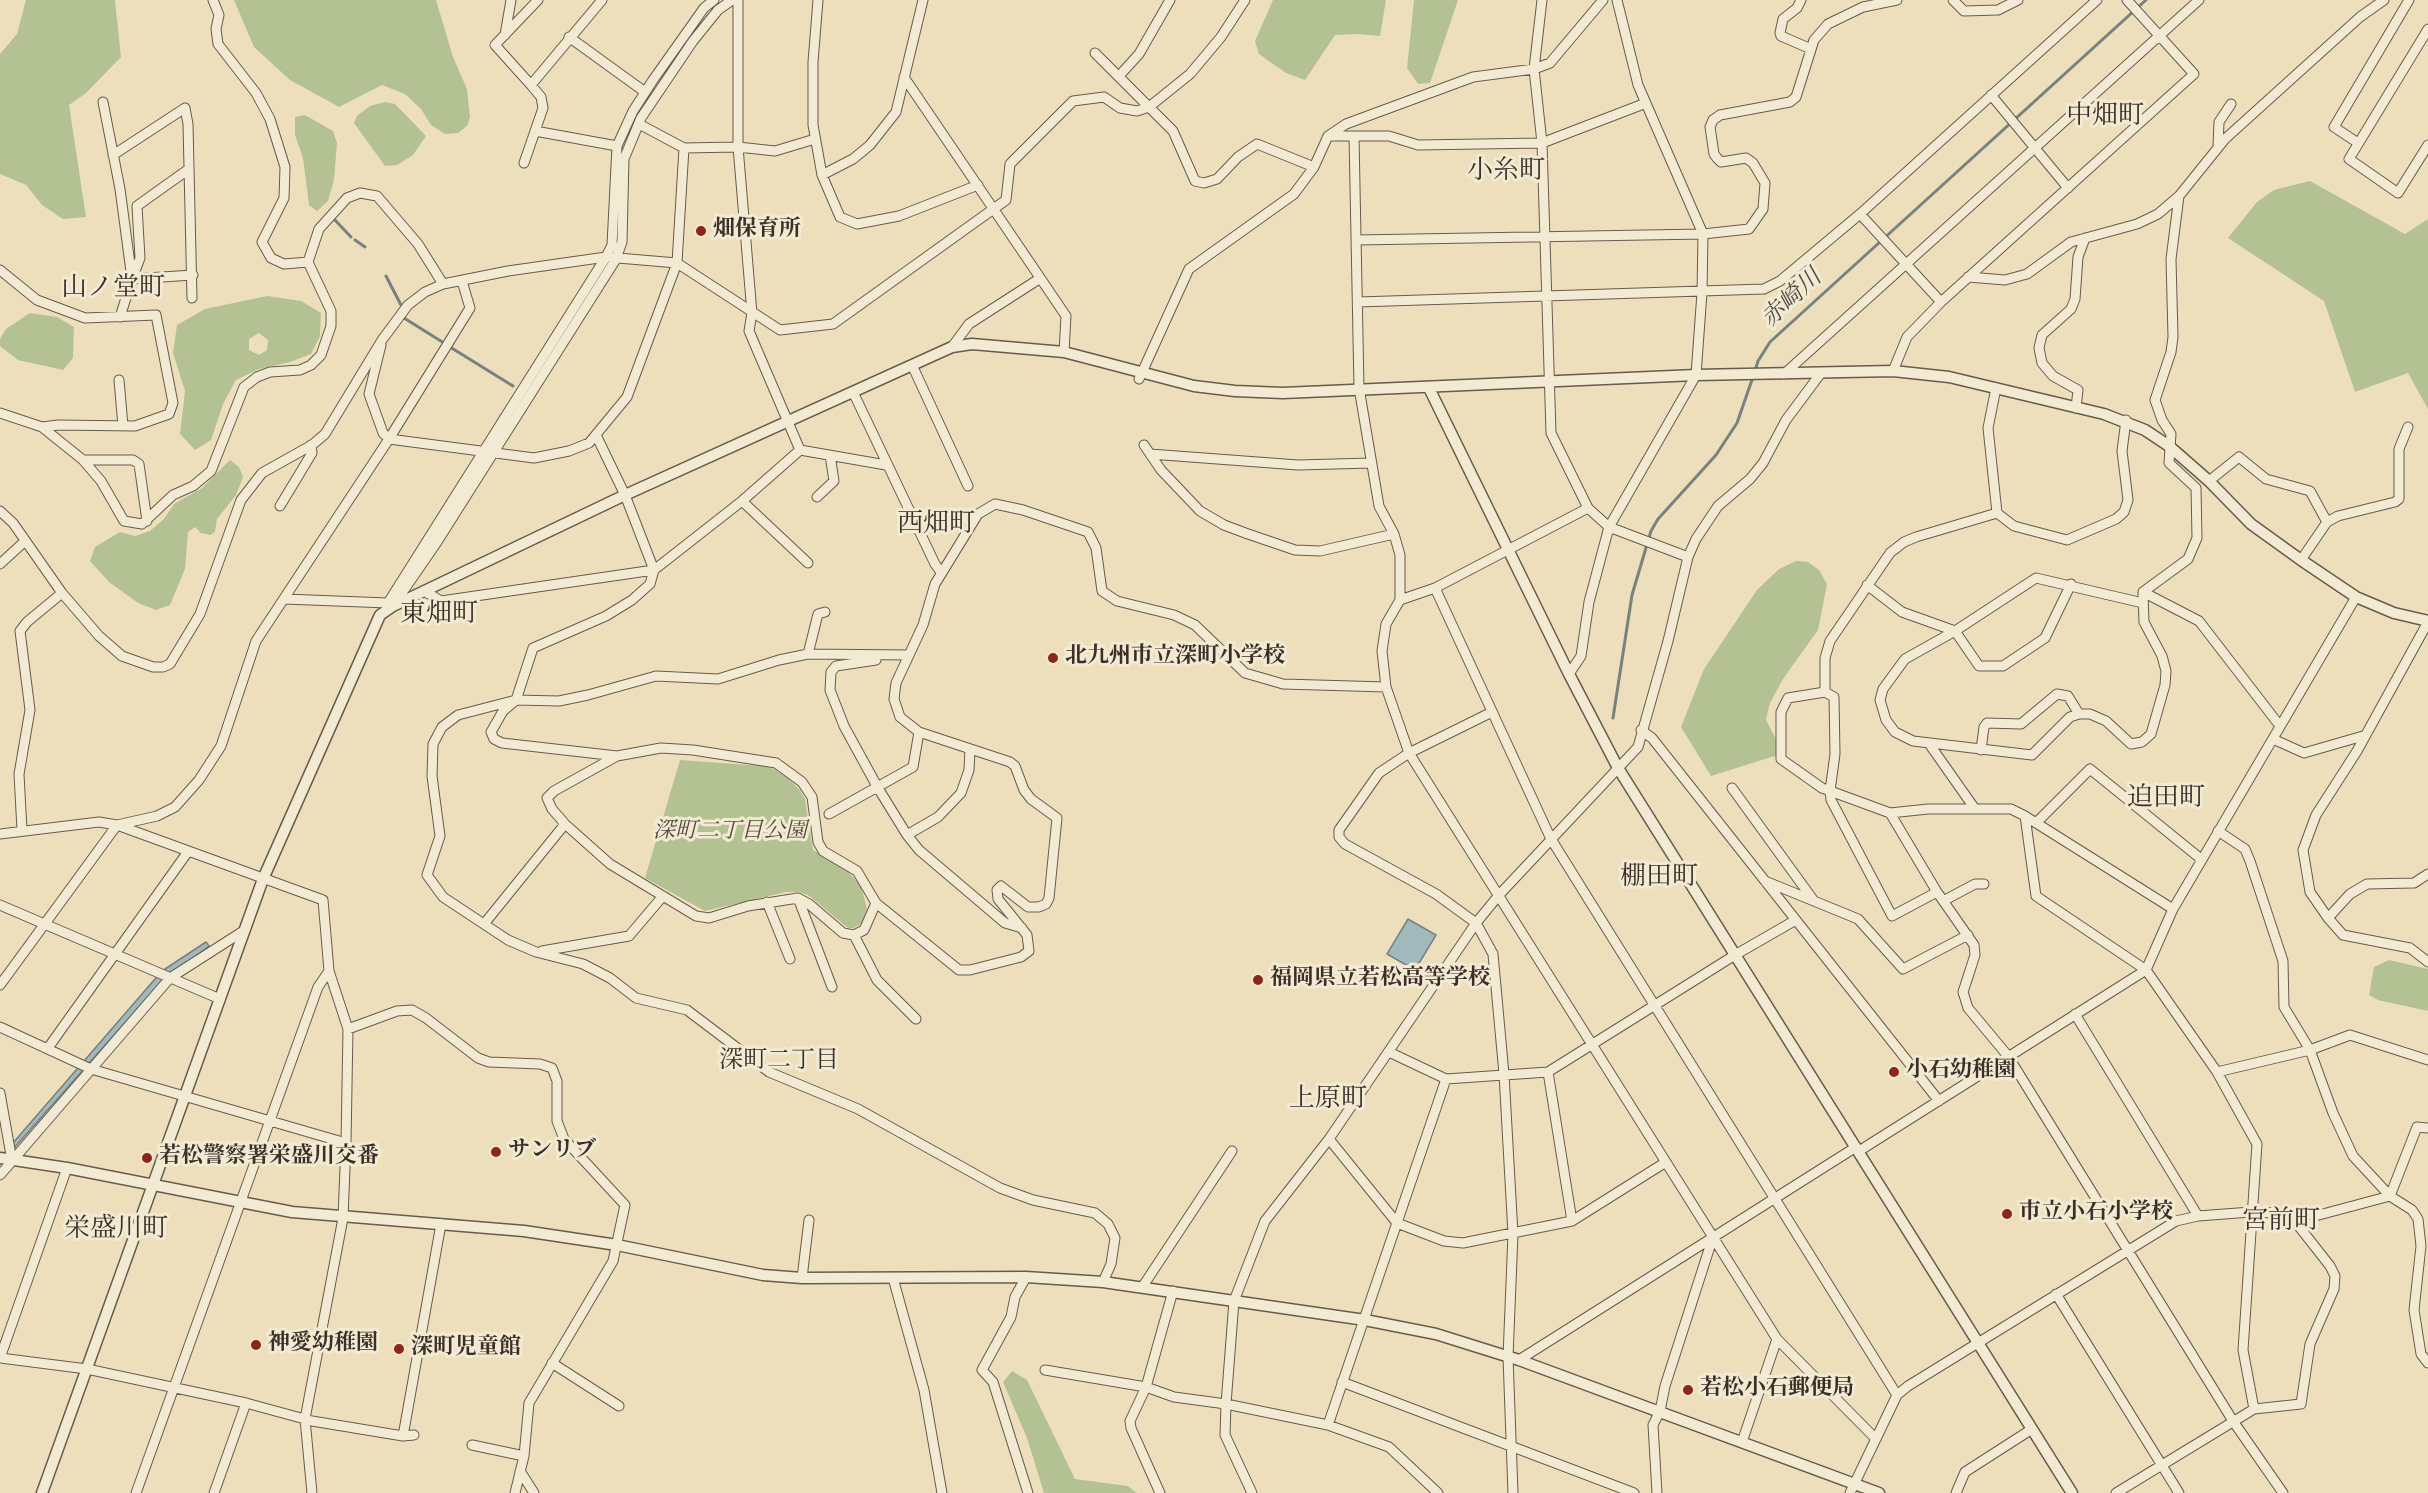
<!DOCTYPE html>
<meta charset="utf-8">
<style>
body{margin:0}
canvas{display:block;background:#eddfbb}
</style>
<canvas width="2428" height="1493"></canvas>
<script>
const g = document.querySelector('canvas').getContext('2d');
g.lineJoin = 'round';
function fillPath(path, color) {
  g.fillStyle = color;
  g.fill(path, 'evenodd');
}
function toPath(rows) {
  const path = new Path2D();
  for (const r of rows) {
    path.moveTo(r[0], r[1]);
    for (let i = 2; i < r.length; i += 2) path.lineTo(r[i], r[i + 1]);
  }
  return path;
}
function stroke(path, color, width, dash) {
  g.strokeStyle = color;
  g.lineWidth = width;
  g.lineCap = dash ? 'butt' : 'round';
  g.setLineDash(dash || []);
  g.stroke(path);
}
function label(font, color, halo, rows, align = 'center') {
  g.font = font + ' Vollkorn,"Noto Serif JP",serif';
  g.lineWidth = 6;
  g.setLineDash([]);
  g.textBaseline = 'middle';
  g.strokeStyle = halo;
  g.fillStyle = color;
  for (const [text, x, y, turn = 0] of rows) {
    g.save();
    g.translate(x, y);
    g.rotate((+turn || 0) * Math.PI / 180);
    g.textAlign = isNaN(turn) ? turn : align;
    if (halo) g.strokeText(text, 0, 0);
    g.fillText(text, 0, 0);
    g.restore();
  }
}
fillPath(toPath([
 [26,0,115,0,121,57,86,93,69,105,86,217,63,219,42,205,26,185,0,174,0,54,17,34],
 [234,0,436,0,453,57,467,89,470,117,467,126,458,133,445,134,431,125,421,109,405,94,382,85,339,107,290,80,254,47],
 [1273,0,1386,0,1380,36,1357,34,1335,35,1305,80,1286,73,1259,54,1255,41],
 [1414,0,1458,0,1430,83,1418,84,1407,68],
 [385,102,395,104,426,136,413,155,397,165,385,166,354,123,357,116,370,106],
 [305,115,333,131,337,143,334,180,328,201,317,211,309,205,303,158,295,135,295,117],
 [2310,181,2405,234,2428,219,2428,409,2408,373,2355,392,2324,301,2228,238,2257,202,2274,190],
 [267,296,301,301,321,313,320,336,311,354,290,362,259,369,236,380,223,404,211,440,195,450,180,434,185,391,173,353,177,325,205,309],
 [259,333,268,340,267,350,259,355,249,350,249,339],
 [30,313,57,317,74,327,73,358,63,370,18,360,0,346,0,339,6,329],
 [230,460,239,467,243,477,236,495,217,519,215,531,211,535,201,533,195,527,188,532,185,569,170,605,156,610,138,603,109,582,90,561,95,547,120,532,135,536,150,531,164,519,174,504,202,488],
 [1796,561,1808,562,1819,570,1827,584,1818,630,1783,679,1770,703,1766,720,1777,741,1781,754,1711,776,1681,727,1704,669,1757,590,1779,569],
 [680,760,763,766,774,769,789,779,800,790,805,799,813,850,845,868,861,886,867,909,862,923,854,928,848,928,808,895,799,892,786,892,705,911,645,878],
 [2389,960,2428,969,2428,1011,2378,1000,2369,995,2374,967],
 [1012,1371,1027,1380,1075,1479,1128,1486,1137,1493,1044,1493,1027,1438,1003,1382]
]), '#b4c293');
const water = toPath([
 [1408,919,1436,935,1415,970,1387,954,1408,919],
 [206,942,209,946,160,983,0,1164,0,1158,155,979,165,969,206,942]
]);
fillPath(water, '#a0b9bc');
stroke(water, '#788280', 1.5);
stroke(toPath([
 [334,219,351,237],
 [355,240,365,247],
 [386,276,401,305],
 [404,318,444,343],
 [450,347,513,386],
 [1755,371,1758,361,1770,342,2146,0],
 [1613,718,1632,595,1651,531,1658,519,1716,455,1737,423,1753,377]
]), '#788280', 3);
const minor = toPath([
 [213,0,219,15,216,29,218,44,256,93,270,119,285,167,284,198,262,242,271,258,284,264,308,262],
 [538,0,495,45,531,85,602,0],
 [738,0,738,147,752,313,749,331,800,450],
 [818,0,813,62,813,125,822,175,840,217,857,224,899,216,978,185],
 [1542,0,1534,69,1542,143,1551,433,1588,508,1609,527,1688,557],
 [1801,0,1797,8,1783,19,1780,33,1781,36,1811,49],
 [1953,0,1964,11,1998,10,2018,0],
 [2428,29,2349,159,2398,193,2428,145],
 [505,35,511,0],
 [569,37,645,92],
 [1095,53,1173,131,1195,181,1204,183,1217,179,1238,157,1257,144,1314,167],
 [1119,76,1139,54,1170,0],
 [904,77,1066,316,1064,352],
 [1991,95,2068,188],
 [103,102,120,189,132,279,120,317],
 [639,124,684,148,738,147,775,151,815,139],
 [535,131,617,146],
 [1328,136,1389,136,1418,145,1542,143,1646,103],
 [1354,136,1359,388,1379,506,1394,534,1400,555,1400,600,1386,624,1382,651,1386,687,1409,753,1777,1339,1875,1438],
 [2358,143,2334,127,2409,0],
 [2218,147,2219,122,2231,104],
 [113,155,185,108,188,124,192,298],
 [524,163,543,108,541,97,531,85],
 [186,171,137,206,140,258,132,279,193,275],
 [822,175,853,159,870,145,896,112,923,0],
 [1860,214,1941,302],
 [1357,240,1703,234,1749,229,1763,209,1765,183,1753,163,1746,158,1721,162,1717,158,1714,154,1710,127,1713,120,1720,115,1790,102,1796,97,1814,40,1828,24,1863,7,1897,0],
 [0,270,37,300,85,318,156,315,173,403,169,414,135,426,58,425,42,427],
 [1968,277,2005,280,2027,274,2071,242,2137,224,2158,214,2179,196,2225,139,2360,17,2384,0],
 [1358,302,1764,289,1780,281,1860,214,2097,0],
 [381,345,369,394,383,433,389,439,534,458,569,451,589,443,627,397,677,263,684,148],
 [952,347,969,324,1039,279],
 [912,365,968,486],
 [1893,371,1907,337,1941,302,2194,74,2127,0],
 [1784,374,2199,0],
 [1139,379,1189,269,1294,194,1314,167,1328,136,1346,124,1473,77,1534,69,1550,63,1603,0],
 [119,380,123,426],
 [853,392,935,564,941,572],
 [2076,408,2078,390,2053,376,2042,363,2039,348,2042,335,2071,309,2075,299,2078,257,2085,238],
 [0,413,42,427,83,460,101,481,124,521,142,524,173,495,193,486,211,471,244,387,257,377,270,372,300,370,311,365,321,355,331,326,331,311,308,262,319,229,347,198,360,193,377,196,418,244,443,284],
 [596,435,625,495,654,570,650,584,632,600,606,616,533,648,516,700,503,711,491,732,494,739,502,743,617,756],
 [1144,445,1161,470,1200,511,1224,525,1248,534,1295,550,1320,551,1394,534],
 [800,450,886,465],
 [1150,454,1298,465,1371,463],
 [83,460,133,460,139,464,147,521],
 [2209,481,2239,457,2266,479,2310,491,2327,522],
 [817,497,834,481,830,455],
 [742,501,808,563],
 [280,506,312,453,311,445],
 [0,511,13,523,62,593,99,636,122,656,153,667,163,667,170,664,200,614,241,500,262,473,312,445,325,434,382,340,408,305,425,292,443,284,508,271,606,257,677,263,780,330,833,324,1006,200,1010,164,1073,101,1104,97,1120,108,1137,111,1149,107,1190,74,1221,37,1245,0],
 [1997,513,2014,526,2067,540,2116,519,2124,512,2128,500,2122,451,2126,420],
 [2301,560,2327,522,2338,516,2395,502,2399,499,2399,449,2408,427],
 [0,564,24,542],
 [1867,585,1902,612,1955,631,1979,666,2003,666,2045,638,2071,584],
 [1435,588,1551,839,1897,1395],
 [424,591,441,601,654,570,742,501,800,450],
 [2143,592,2144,622,2162,656,2166,671,2165,685,2151,734,2142,742,2131,744,2106,721,2090,714,2079,714,2070,717,2032,755,1913,741,1895,732,1886,720,1880,700,1883,689,1905,659,1955,631,2036,578,2143,603],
 [2143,592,2188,559,2197,538,2196,488,2169,463,2171,434,2162,420,2155,400,2171,352,2173,337,2171,259,2179,196],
 [2143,592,2199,621,2280,726],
 [284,599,388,603,393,606,435,545,616,259,622,242,624,159,641,118,693,41,718,10,732,0],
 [1400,600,1435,588,1588,508],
 [388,603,606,257,612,245,617,146,633,111,653,80,704,8,714,0],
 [2428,622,2357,751,2316,815,2303,850,2310,892,2328,918,2343,935,2410,948,2428,962],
 [808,654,818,614,825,612],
 [908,655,808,654,779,660,718,679,656,676,588,695,559,701,516,700,458,715,442,727,433,744,432,776,440,836,427,875,443,897,508,940,536,952,583,964,610,978,636,998,687,1010,769,1072,858,1109,1000,1188,1033,1200,1095,1213,1108,1224,1115,1238,1111,1264,1103,1282],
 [876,660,836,666,831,672,830,690,844,726,878,788,907,835,919,850,1005,923,1022,928],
 [1569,674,1581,656,1589,602,1609,527,1696,375,1702,293,1703,234,1638,85,1617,0],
 [1825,692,1834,697,1835,754,1830,791,1831,800,1892,916,1937,892],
 [1492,712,1409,753,1379,773,1339,830,1339,837,1345,844,1436,894,1476,923,1493,954,1504,1074,1513,1234,1508,1357,1513,1493],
 [1641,730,1652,738,1939,1101],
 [2273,739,2304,753,2363,736],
 [1930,745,1975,809],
 [1981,750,1984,727,1987,723,2021,724,2057,694,2068,696,2079,714],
 [1781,759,1781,712,1788,698,1825,692,1825,658,1830,641,1890,553,1904,542,1916,537,1997,513,1988,428,1996,388],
 [1781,759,1822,788,1890,813,1928,809,2011,809,2025,816,2173,909],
 [1732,788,1814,901],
 [1890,813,1937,892,1974,945,1975,955,1963,992,1968,1008,2008,1056,2233,1421,2283,1493],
 [829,814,913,767,919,732],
 [2025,816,2036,896,2146,970,2217,1072,2257,1144,2243,1350,2254,1409],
 [2036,823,2090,769,2201,859],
 [22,830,19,774,30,710,20,631,27,622,62,593],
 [2218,831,2245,849,2250,861,2283,961,2284,1007,2310,1050,2333,1113,2353,1156,2390,1196,2412,1210,2418,1219,2421,1246,2414,1310,2421,1354,2428,1363],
 [0,834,99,822,117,825,323,900,329,971,348,1029,346,1143,343,1218,305,1419,312,1493],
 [907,835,938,817,961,793,969,770,970,749],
 [1765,881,1858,919,1903,969,1968,935],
 [798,898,832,987],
 [1943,901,1975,884,1984,884],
 [767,902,790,959],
 [876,903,864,930,854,935,843,933,809,904,798,898,748,906,709,918,696,916,610,864,565,824,552,809,547,798,554,791,617,756,661,748,693,750,776,763,802,782,812,797,818,842,823,851,857,871,876,903,959,970,970,970,1021,957,1029,951,1027,935,998,899,997,890,1001,886,1028,907,1039,907,1046,904,1049,898,1057,818,1031,799,1024,790,1015,766,1010,762,919,732,900,717,894,699,896,683,923,625,935,584,978,514,995,504,1023,510,1088,532,1096,548,1102,591,1117,601,1174,615,1195,625,1245,673,1283,684,1386,687],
 [0,905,220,999],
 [2328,918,2350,894,2367,884,2414,883,2428,874],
 [484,924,565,824],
 [854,935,877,980,916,1019],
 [542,951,629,936,663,896],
 [0,985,117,825,157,816,175,807,199,780,221,746,256,641,389,439,470,308,462,281],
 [2075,1014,2198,1216],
 [0,1027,91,1069,346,1143],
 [348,1029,397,1011,412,1010,426,1018,478,1058,489,1062,540,1064,552,1068,557,1081,557,1121,564,1139,625,1205,613,1261,529,1403,524,1456,515,1493],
 [48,1048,187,853],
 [1389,1052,1446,1079,1548,1072,1735,955,1794,921],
 [1548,1072,1572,1221],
 [2217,1072,2310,1050,2350,1035,2428,1060],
 [0,1093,12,1161],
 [1329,1139,1397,1223,1444,1241,1463,1243,1572,1221,1666,1162],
 [1859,1151,2146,970,2173,909,2356,597],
 [0,1175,170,978,245,930],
 [2390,1196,2417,1127,2428,1128],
 [1026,1277,1015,1297,1011,1317,982,1370,993,1382,1028,1493],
 [802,1278,809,1220],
 [893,1278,924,1390,942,1493],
 [1143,1286,1232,1151],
 [2056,1294,2179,1493],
 [0,1358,87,1369,246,1403,312,1421,403,1436,414,1435],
 [0,1358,67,1168],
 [1519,1360,1856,1147],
 [552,1363,619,1406],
 [1045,1370,1146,1387,1174,1397,1226,1404,1328,1425,1389,1447,1438,1493],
 [1342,1382,1634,1493],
 [1328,1425,1446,1079],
 [403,1436,441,1224],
 [1742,1442,1777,1339],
 [472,1445,524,1456],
 [520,1471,534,1493],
 [136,1493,318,987,329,971],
 [214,1493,246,1403],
 [1160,1493,1131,1428,1130,1421,1146,1387,1173,1291],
 [1252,1493,1225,1435,1226,1404,1234,1301,1265,1221,1329,1139,1476,923,1499,895,1638,747,1668,641,1688,557,1696,539,1718,506,1750,479,1763,463,1786,420,1821,373],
 [1657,1493,1653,1425,1660,1411,1665,1386,1713,1237],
 [1850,1493,1897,1395,1908,1386,2176,1221,2198,1216,2251,1212,2319,1215,2390,1196],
 [1956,1493,1965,1472,2032,1429],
 [2116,1493,2254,1409,2301,1404,2310,1344,2334,1289,2335,1276,2330,1266,2290,1215]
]);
const tertiary = toPath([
 [1429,388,1569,674,1618,768,2072,1493],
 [0,1158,67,1168,292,1212,524,1231,617,1245,763,1275,802,1278,1026,1277,1103,1282,1365,1320,1436,1334,1519,1360,1879,1493],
 [42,1493,263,879,380,615,393,606,625,495,952,347,972,344,1064,352,1194,386,1235,391,1283,393,1696,375,1893,371,1949,377,2104,414,2145,430,2169,446,2209,481,2251,524,2301,560,2356,597,2394,613,2428,621]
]);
stroke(minor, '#685b4c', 11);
stroke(tertiary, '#685b4c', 13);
stroke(minor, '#f3ead3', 9);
stroke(tertiary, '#f3ead3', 10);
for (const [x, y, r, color] of [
 [701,231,6,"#8f2418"],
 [1053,658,6,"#8f2418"],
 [1258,980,6,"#8f2418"],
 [1894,1072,6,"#8f2418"],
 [496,1152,6,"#8f2418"],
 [147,1158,6,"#8f2418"],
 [2007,1214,6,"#8f2418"],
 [256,1345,6,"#8f2418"],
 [399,1349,6,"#8f2418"],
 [1688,1390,6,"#8f2418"]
]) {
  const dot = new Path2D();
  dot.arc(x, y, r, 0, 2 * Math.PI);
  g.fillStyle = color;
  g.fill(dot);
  stroke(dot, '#f3ead3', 2);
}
label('bold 22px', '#3c2f27', '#f3ead3', [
 ["畑保育所",713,231],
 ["北九州市立深町小学校",1065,658],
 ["福岡県立若松高等学校",1270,980],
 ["小石幼稚園",1906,1072],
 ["サンリブ",508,1152],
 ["若松警察署栄盛川交番",159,1158],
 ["市立小石小学校",2019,1214],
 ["神愛幼稚園",268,1345],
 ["深町児童館",411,1349],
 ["若松小石郵便局",1700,1390]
], 'left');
label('italic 22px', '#544c3d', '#f3ead3', [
 ["深町二丁目公園",730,833]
]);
label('italic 24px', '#504b45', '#f3ead3', [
 ["赤崎川",1793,300,-43]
]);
label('24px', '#3c2f27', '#f3ead3', [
 ["深町二丁目",779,1063]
]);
label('26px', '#3c2f27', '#f3ead3', [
 ["中畑町",2105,118],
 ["小糸町",1506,173],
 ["山ノ堂町",113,290],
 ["西畑町",936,526],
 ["東畑町",439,616],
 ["迫田町",2166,800],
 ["棚田町",1659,879],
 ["上原町",1328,1101],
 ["宮前町",2281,1223],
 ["栄盛川町",116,1231]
]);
</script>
